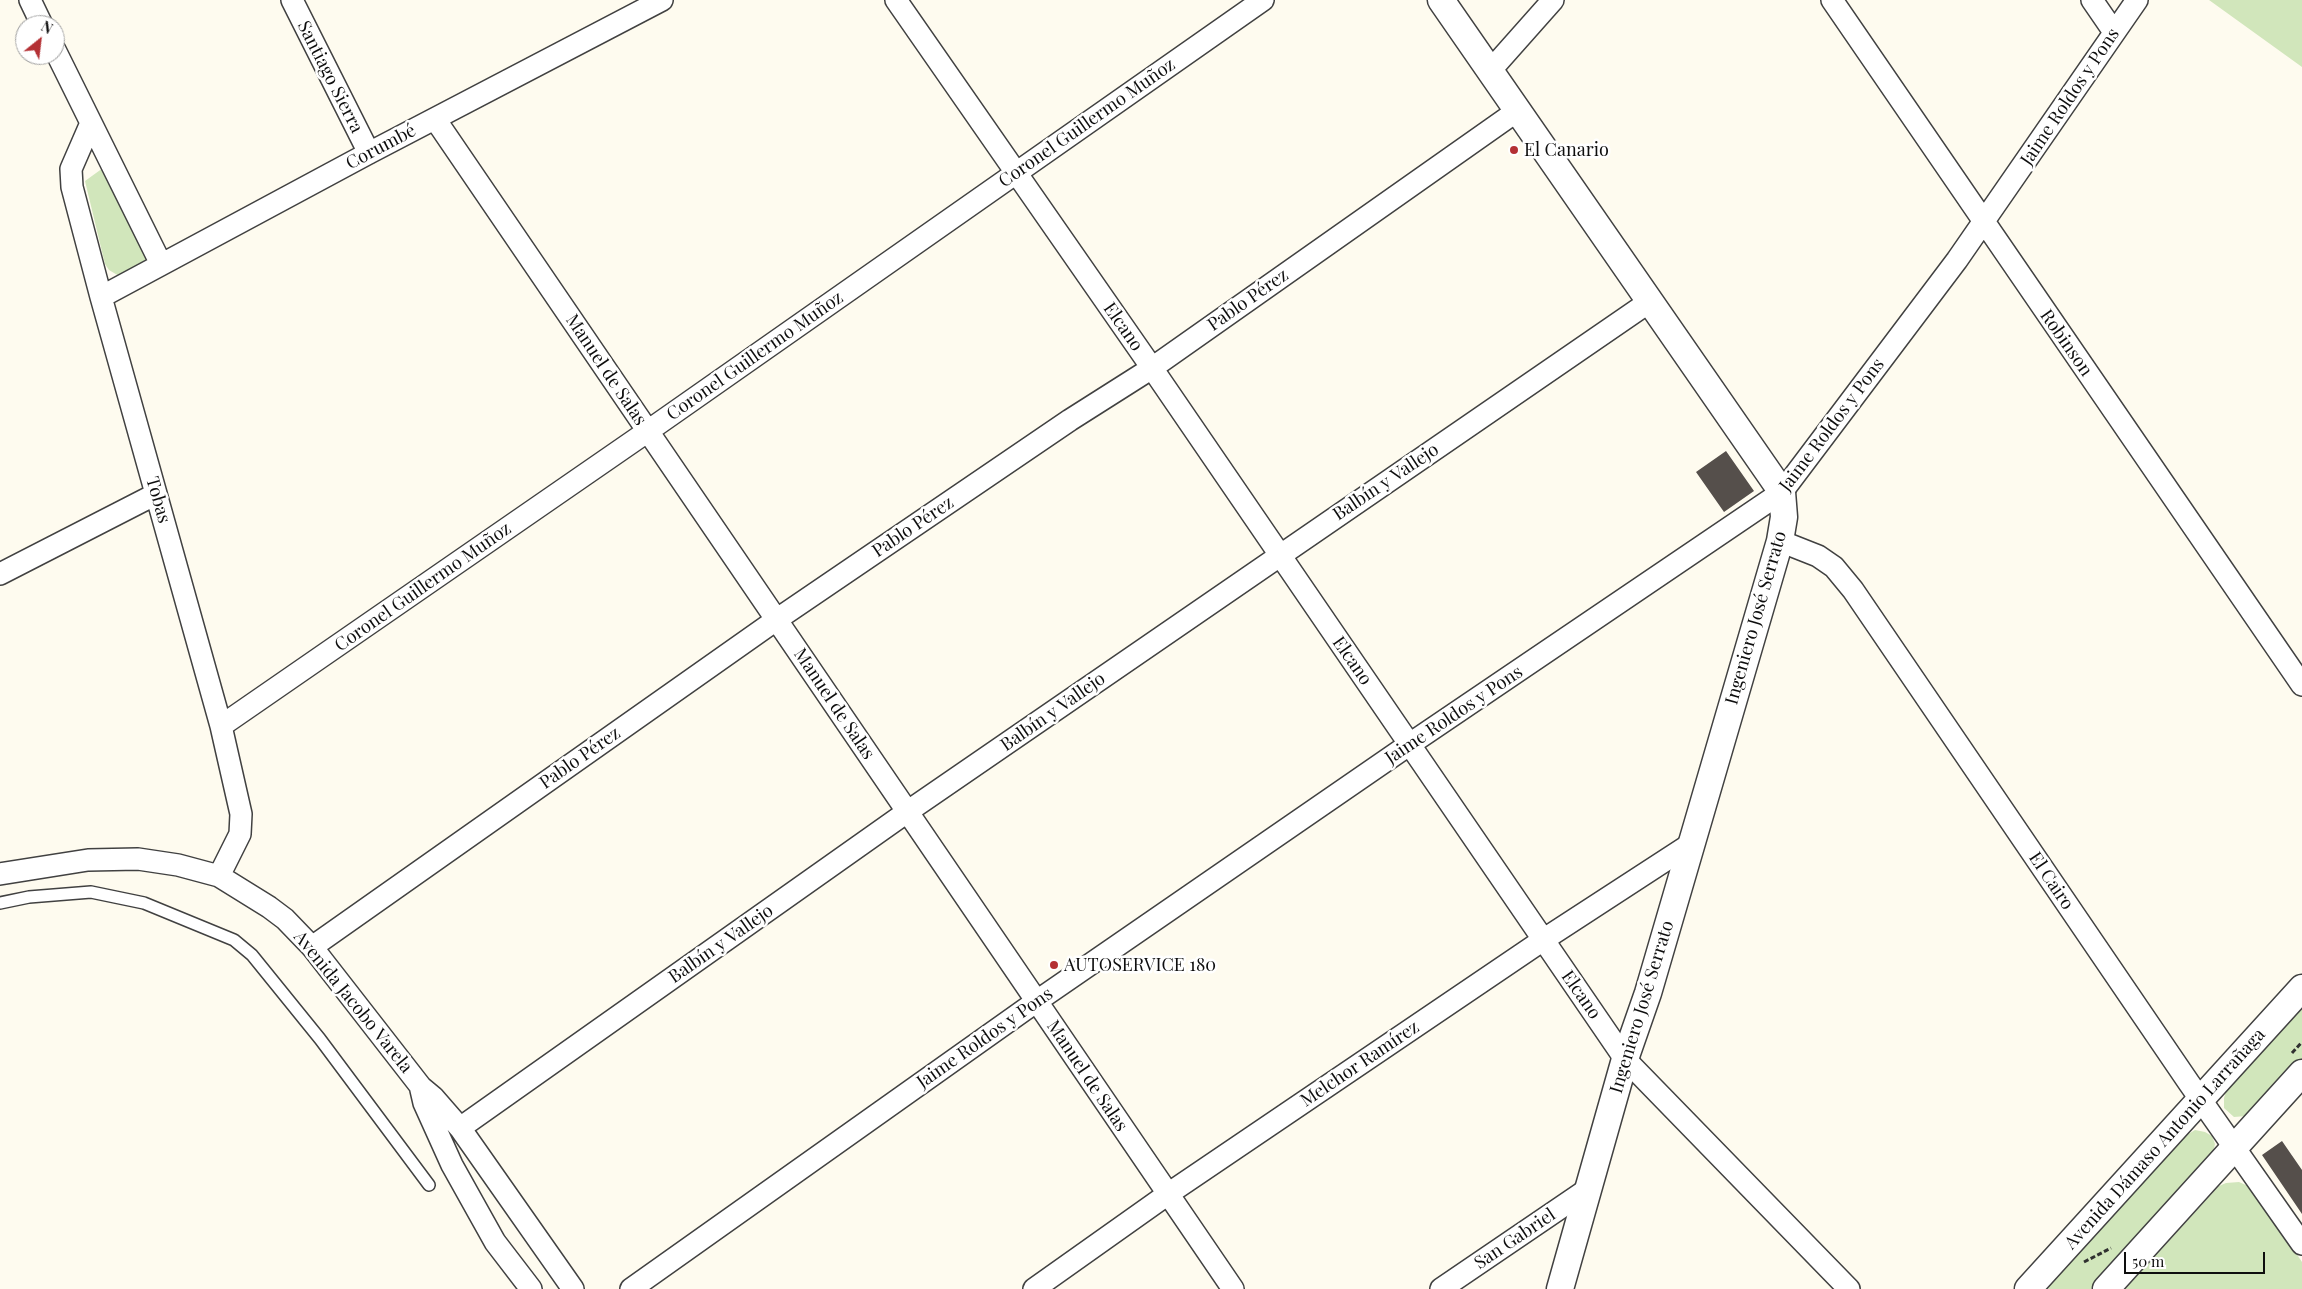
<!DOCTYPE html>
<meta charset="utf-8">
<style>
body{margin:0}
#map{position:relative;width:2302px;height:1289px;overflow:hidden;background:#fefbef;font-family:"Playfair Display",serif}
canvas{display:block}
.north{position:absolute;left:15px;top:15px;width:50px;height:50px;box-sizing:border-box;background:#fff;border:1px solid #9f9f9f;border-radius:50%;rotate:29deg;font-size:14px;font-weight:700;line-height:20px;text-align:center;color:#0e0e0e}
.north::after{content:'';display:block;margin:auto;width:18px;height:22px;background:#b43034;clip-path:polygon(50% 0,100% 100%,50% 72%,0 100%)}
.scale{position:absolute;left:2124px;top:1252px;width:141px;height:22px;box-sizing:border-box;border:2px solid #0e0e0e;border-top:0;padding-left:6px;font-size:15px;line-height:18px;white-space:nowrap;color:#0e0e0e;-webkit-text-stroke:4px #fff;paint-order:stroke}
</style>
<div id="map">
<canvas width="2302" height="1289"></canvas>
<div class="north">N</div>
<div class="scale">50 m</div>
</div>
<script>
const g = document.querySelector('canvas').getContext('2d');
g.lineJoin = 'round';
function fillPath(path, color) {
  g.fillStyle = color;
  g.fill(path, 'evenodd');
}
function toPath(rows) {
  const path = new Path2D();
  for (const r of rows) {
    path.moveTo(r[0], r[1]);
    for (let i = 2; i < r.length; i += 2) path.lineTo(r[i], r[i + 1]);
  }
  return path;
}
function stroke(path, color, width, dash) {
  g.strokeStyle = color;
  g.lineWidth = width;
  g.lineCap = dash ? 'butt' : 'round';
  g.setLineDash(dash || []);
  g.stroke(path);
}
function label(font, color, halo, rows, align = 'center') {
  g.font = font + ' "Playfair Display",serif';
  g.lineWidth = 5;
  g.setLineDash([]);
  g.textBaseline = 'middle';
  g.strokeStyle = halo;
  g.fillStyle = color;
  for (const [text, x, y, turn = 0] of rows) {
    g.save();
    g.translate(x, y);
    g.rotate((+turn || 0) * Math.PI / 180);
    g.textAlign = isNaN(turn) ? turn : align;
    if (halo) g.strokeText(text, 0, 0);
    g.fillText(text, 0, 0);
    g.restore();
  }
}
fillPath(toPath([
 [2209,0,2302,0,2302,67],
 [103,168,151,259,119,276,109,270,105,264,85,181],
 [2302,1007,2302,1059,2260,1104,2246,1116,2234,1117,2224,1108,2224,1098,2226,1091],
 [2195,1130,2205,1132,2212,1136,2215,1144,2213,1152,2091,1289,2048,1289,2051,1281,2071,1256,2185,1136],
 [2239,1182,2248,1186,2255,1192,2302,1262,2302,1289,2125,1289,2219,1186,2226,1183]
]), '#d1e6bb');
fillPath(toPath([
 [1726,451,1754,491,1724,512,1696,472],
 [2282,1141,2302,1170,2302,1214,2262,1155]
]), '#554f4b');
const service = toPath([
 [0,903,29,897,91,892,144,903,234,940,252,955,320,1039,429,1185]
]);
const minor = toPath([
 [30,0,42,25],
 [292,0,369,153],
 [896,0,1152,368,1625,1059,1849,1289],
 [1832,0,2302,685],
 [2092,0,2114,32],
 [55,50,161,264],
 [1490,71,1553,0],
 [435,119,1233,1289],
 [91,123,71,169,72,187,101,297,221,726,241,814,240,834,219,876],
 [101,297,369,153,662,0],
 [1780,541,1818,556,1834,567,1853,590,2189,1083,2302,1244],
 [0,574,156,494],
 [221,726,648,431,1263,0],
 [0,874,88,860,138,859,178,865,219,876,269,907,285,919,312,947,421,1087,433,1097,460,1128,573,1289],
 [312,947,776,620,1070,420,1152,368,1517,111],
 [421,1090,424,1103,452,1165,495,1242,531,1289],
 [460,1128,907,812,1649,302],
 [631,1289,1037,1001,1410,744,1782,492,1957,260,2137,0],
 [1034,1289,1168,1194,1543,940,1689,845],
 [1441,1289,1588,1189]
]);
const tertiary = toPath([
 [1441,0,1782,492,1784,517,1780,541,1648,993,1625,1059,1560,1289],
 [2028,1289,2302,988],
 [2106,1289,2302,1073]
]);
stroke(service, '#414141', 14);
stroke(minor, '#414141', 24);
stroke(tertiary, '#414141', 29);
stroke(toPath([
 [2292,1053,2302,1042],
 [2084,1262,2111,1248]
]), '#303030', 3, [5, 2.5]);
stroke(service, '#fff', 11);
stroke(minor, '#fff', 21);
stroke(tertiary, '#fff', 26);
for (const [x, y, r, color] of [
 [1514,150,5,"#b43034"],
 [1054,965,5,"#b43034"]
]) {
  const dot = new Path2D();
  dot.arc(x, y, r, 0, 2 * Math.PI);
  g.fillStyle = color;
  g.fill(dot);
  stroke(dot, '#fff', 2);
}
label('18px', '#0e0e0e', '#fff', [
 ["Santiago Sierra",330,77,63],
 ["Jaime Roldos y Pons",2070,97,-56],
 ["Coronel Guillermo Muñoz",1087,123,-35],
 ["Corumbé",381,147,-28],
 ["Pablo Pérez",1248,300,-35],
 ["Elcano",1123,327,55],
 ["Robinson",2066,343,55],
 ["Coronel Guillermo Muñoz",755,356,-35],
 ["Manuel de Salas",606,370,56],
 ["Jaime Roldos y Pons",1832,425,-53],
 ["Balbín y Vallejo",1386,482,-34],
 ["Tobas",158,500,74],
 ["Pablo Pérez",913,527,-34],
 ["Coronel Guillermo Muñoz",423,587,-35],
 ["Ingeniero José Serrato",1756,618,-74],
 ["Elcano",1352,661,55],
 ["Manuel de Salas",834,704,56],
 ["Balbín y Vallejo",1053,712,-35],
 ["Jaime Roldos y Pons",1454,715,-34],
 ["Pablo Pérez",580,758,-35],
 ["El Cairo",2051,881,56],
 ["Balbín y Vallejo",721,944,-35],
 ["Elcano",1581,995,55],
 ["Avenida Jacobo Varela",353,1002,51],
 ["Ingeniero José Serrato",1642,1007,-73],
 ["Jaime Roldos y Pons",985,1038,-35],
 ["Melchor Ramírez",1360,1064,-34],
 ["Manuel de Salas",1087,1076,56],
 ["Avenida Dámaso Antonio Larrañaga",2165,1139,-48],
 ["San Gabriel",1515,1239,-34]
]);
label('18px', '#0e0e0e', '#fff', [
 ["El Canario",1524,150],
 ["AUTOSERVICE 180",1064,965]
], 'left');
</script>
